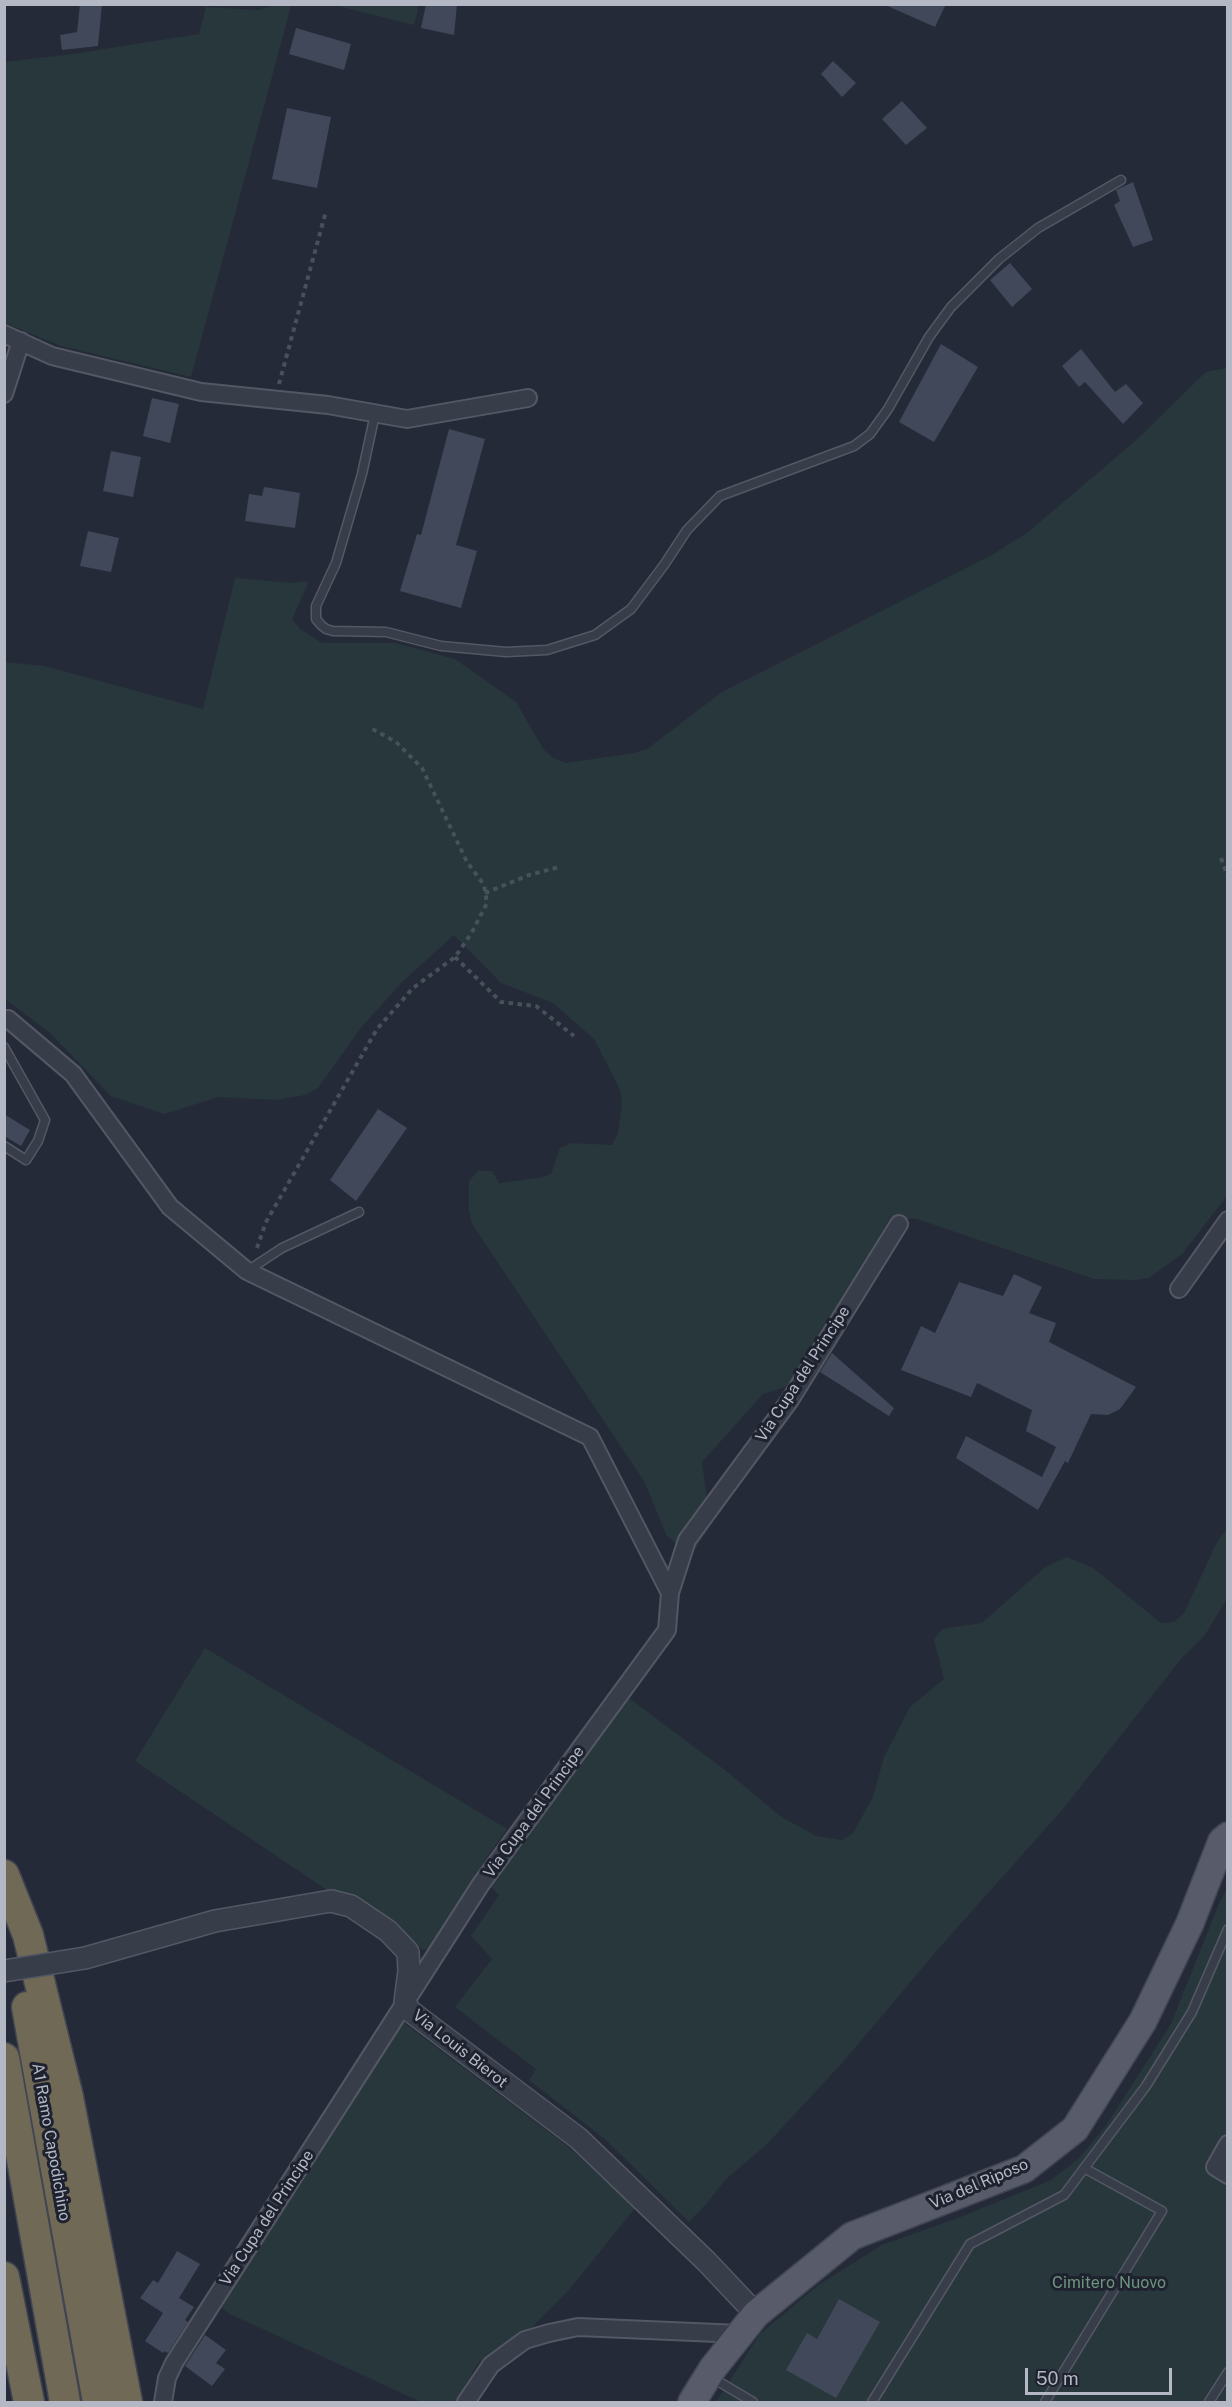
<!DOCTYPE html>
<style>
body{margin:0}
#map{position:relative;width:1232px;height:2407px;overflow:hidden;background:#252a39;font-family:"Public Sans",sans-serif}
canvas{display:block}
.frame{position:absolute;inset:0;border:6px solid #b4b8c5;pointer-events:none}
.scale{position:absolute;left:1025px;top:2368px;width:147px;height:27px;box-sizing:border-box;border:3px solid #b4b8c5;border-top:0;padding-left:8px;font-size:18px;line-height:21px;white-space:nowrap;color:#b4b8c5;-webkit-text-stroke:4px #1e222f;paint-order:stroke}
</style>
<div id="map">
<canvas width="1232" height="2407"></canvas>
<div class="frame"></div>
<div class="scale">50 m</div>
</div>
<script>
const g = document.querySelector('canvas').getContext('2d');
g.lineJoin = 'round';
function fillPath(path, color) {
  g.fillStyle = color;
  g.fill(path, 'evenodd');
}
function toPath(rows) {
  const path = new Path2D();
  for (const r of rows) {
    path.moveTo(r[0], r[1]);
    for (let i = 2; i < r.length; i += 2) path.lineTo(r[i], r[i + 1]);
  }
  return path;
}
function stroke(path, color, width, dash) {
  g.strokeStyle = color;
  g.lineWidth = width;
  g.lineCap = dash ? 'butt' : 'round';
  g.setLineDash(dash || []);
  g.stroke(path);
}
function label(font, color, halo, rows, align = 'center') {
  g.font = font + ' "Public Sans",sans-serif';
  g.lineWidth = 6;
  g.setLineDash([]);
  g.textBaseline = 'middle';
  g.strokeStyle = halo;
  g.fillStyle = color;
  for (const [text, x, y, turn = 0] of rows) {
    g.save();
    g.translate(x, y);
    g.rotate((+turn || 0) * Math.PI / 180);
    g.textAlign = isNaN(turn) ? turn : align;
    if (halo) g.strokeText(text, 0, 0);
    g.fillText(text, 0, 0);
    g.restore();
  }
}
fillPath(toPath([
 [275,5,291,6,191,377,61,346,5,323,5,62,73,54,199,34,206,7,258,10],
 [334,5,419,4,419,5,414,25],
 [1227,368,1227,1196,1182,1254,1149,1278,1135,1280,1094,1279,917,1219,891,1217,802,1366,817,1377,763,1394,702,1462,710,1526,691,1556,667,1536,644,1481,472,1224,469,1211,469,1181,478,1171,492,1171,499,1183,539,1178,551,1174,560,1148,571,1143,612,1145,618,1133,622,1104,620,1090,607,1064,594,1039,553,1003,501,983,454,935,402,982,360,1029,318,1088,305,1095,276,1100,219,1097,164,1114,111,1096,50,1033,5,999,4,662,44,666,203,709,235,578,292,583,309,581,292,619,300,629,322,643,395,643,455,659,516,702,544,750,553,758,566,763,634,753,647,749,722,692,990,556,1027,533,1134,442,1206,372],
 [1227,1528,1227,1598,1205,1635,1181,1659,1063,1809,940,1947,843,2062,767,2144,725,2180,708,2202,689,2222,606,2140,529,2080,536,2069,455,2007,492,1959,471,1936,499,1895,488,1885,596,1735,629,1698,725,1770,780,1816,816,1836,842,1840,853,1833,873,1797,884,1757,910,1707,944,1679,934,1639,942,1629,982,1623,1044,1568,1067,1557,1093,1568,1161,1623,1174,1622,1184,1613,1217,1542],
 [205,1648,507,1829,489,1854,431,1947,423,1950,397,1925,333,1894,135,1761],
 [1227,1888,1227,2402,716,2402,760,2334,817,2286,882,2245,958,2218,1051,2180,1078,2159,1105,2127,1171,2024,1219,1904],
 [400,2020,565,2144,635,2208,569,2290,518,2341,478,2363,456,2402,421,2402,230,2314,217,2304]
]), '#28373b');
fillPath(toPath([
 [80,4,102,4,98,46,62,50,60,35,77,32],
 [426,4,457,4,454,35,421,28],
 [883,4,946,4,935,27],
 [296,28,351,44,344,70,289,54],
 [833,61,856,83,842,97,821,74],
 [902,101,927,128,906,145,882,119],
 [287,108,331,117,317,188,272,179],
 [1133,182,1153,240,1133,247,1114,205,1120,201,1116,190],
 [1010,263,1032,289,1012,307,990,280],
 [941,344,978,367,934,442,899,422],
 [1081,349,1115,392,1126,384,1143,403,1123,424,1085,382,1079,387,1062,366],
 [152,398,179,404,170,443,143,436],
 [449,429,485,439,456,545,477,551,461,608,400,591,417,534,421,535],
 [111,451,141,457,133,497,103,491],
 [264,487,300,493,295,528,245,521,249,494,262,496],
 [88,531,119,538,111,572,80,566],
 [378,1109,407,1128,356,1201,330,1180],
 [4,1114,30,1130,21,1146,4,1136],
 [1014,1274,1042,1287,1029,1313,1056,1323,1049,1342,1136,1387,1120,1409,1108,1415,1091,1414,1068,1463,1065,1461,1038,1510,956,1458,966,1436,1042,1477,1056,1447,1026,1431,1032,1410,977,1383,971,1397,901,1370,921,1326,935,1333,959,1282,1003,1296],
 [832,1353,894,1408,889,1416,820,1372],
 [177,2251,200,2264,179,2298,194,2307,185,2320,188,2322,168,2353,164,2351,163,2353,145,2341,163,2313,140,2298,153,2280,158,2283],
 [839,2299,880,2322,836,2398,786,2370,807,2333,817,2339],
 [205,2335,226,2350,216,2363,225,2369,212,2386,185,2366]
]), '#414859');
const service = toPath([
 [375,414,362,474,336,563,316,606,316,619,321,625,326,629,333,631,386,632,441,646,506,652,547,650,595,635,631,609,664,565,687,530,720,496,854,446,870,434,888,409,929,337,951,307,999,259,1038,228,1121,180],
 [4,1047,45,1120,38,1141,26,1160,4,1146],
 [247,1271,282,1248,359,1212],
 [711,2377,753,2402],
 [872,2402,970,2244,1064,2195,1146,2086,1192,2012,1228,1929],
 [1045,2402,1162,2211,1084,2168],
 [1209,2402,1228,2372]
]);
const minor = toPath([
 [4,334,52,356,201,392,328,405,407,419,528,398],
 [4,394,21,341],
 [4,1020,8,1019,73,1074,170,1207,247,1271,590,1437,670,1593],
 [1179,1289,1228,1220],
 [1228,2144,1215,2167,1228,2175],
 [163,2402,167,2378,174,2363,481,1884,667,1630,670,1593,687,1540,790,1400,899,1224],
 [466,2402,491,2365,525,2340,549,2333,578,2327,740,2334]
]);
const tertiary = toPath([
 [85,1958,215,1921,331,1901,351,1906,388,1931,408,1952,409,1971,405,2002,410,2011,578,2138,706,2261,756,2314]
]);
const primary = toPath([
 [692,2402,713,2368,756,2314,852,2236,1024,2169,1075,2129,1143,2021,1190,1923,1222,1841,1228,1836]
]);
const motorway = toPath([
 [4,1875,28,1935,68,2097,127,2402],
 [27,2007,98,2402],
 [4,2058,65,2402],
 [4,2277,29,2402]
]);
stroke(service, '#545865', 11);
stroke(minor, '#545865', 20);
stroke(tertiary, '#545865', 24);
stroke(primary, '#424653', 30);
stroke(motorway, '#414552', 33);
stroke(toPath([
 [279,384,326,211],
 [1221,858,1228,877],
 [485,893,529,875,559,867],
 [455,957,501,1002,536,1006,574,1036],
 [257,1248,266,1222,377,1029,413,988,455,957,471,934,487,903,484,885,467,862,422,768,396,742,369,727]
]), '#455257', 4, [4.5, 4.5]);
stroke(service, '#383d4a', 8);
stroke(minor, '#383d4a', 16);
stroke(tertiary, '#383d4a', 21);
stroke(primary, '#575b6a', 27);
stroke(motorway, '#6f6956', 30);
const tertiaryBridge = toPath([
 [4,1971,85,1958]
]);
stroke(tertiaryBridge, '#545865', 24, []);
stroke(tertiaryBridge, '#383d4a', 21);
label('16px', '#b4b8c5', '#1e222f', [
 ["Via Cupa del Principe",803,1374,-57],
 ["Via Cupa del Principe",534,1812,-54],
 ["Via Louis Bierot",460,2049,38],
 ["A1 Ramo Capodichino",51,2142,80],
 ["Via del Riposo",979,2184,-23],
 ["Via Cupa del Principe",267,2218,-57]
]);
label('16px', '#6d947d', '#1e222f', [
 ["Cimitero Nuovo",1109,2283]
]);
</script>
